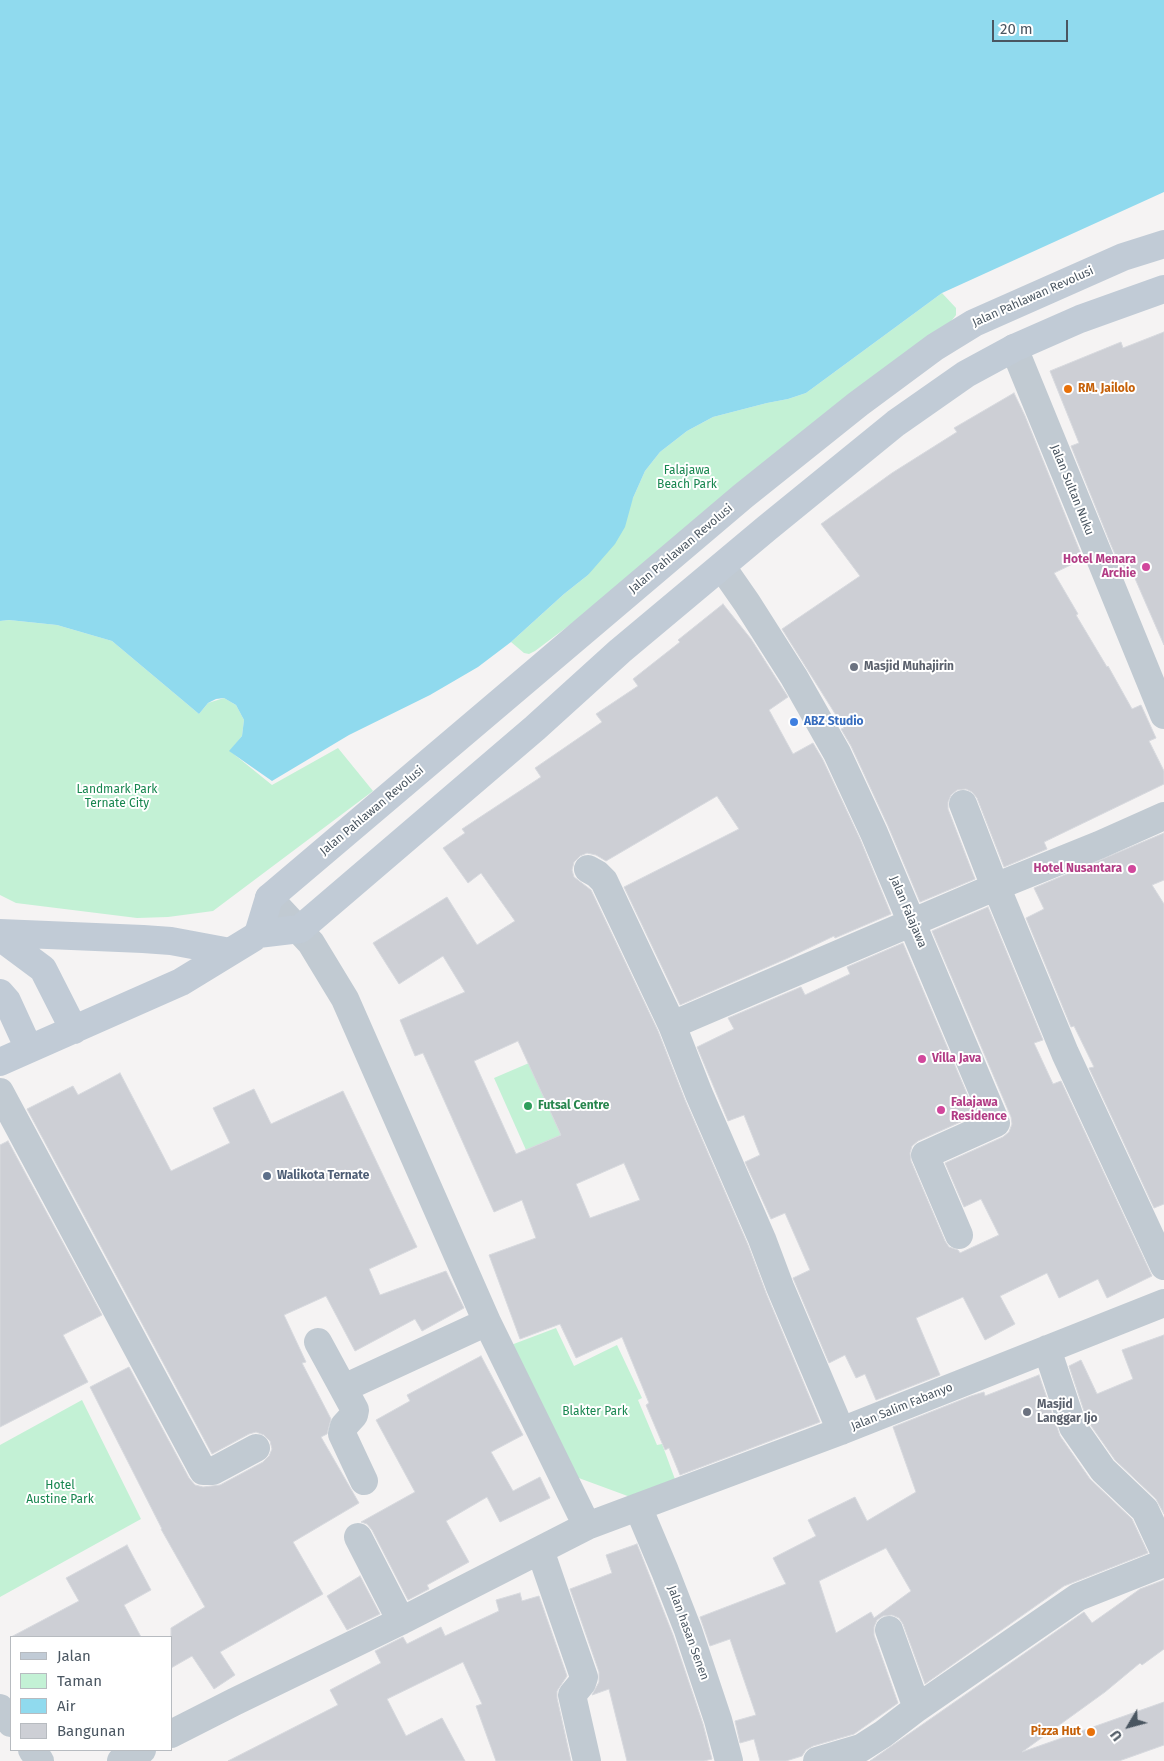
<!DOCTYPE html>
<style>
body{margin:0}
#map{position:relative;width:1164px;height:1761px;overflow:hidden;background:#f5f3f3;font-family:"Fira Sans",sans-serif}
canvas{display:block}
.legend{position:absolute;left:10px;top:1636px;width:162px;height:115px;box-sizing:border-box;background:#fff;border:1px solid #b7bbc0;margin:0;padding:6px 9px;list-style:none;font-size:15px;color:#4a5661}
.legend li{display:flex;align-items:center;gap:10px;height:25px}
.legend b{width:25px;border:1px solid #b7bbc0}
.north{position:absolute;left:1104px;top:1701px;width:50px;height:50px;-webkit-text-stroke:4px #fff;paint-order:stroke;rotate:233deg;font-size:14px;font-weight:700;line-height:20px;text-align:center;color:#4a5661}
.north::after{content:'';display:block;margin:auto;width:18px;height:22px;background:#4a5661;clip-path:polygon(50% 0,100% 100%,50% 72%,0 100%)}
.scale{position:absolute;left:992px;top:20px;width:76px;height:22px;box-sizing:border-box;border:2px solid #4a5661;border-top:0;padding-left:6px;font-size:15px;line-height:18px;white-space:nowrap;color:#4a5661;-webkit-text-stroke:4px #fff;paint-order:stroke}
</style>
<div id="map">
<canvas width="1164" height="1761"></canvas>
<ul class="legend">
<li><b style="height:6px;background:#c1cbd6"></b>Jalan</li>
<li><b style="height:14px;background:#c3f1d5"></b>Taman</li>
<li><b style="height:14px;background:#90daee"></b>Air</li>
<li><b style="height:14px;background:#cdcfd5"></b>Bangunan</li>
</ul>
<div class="north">U</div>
<div class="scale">20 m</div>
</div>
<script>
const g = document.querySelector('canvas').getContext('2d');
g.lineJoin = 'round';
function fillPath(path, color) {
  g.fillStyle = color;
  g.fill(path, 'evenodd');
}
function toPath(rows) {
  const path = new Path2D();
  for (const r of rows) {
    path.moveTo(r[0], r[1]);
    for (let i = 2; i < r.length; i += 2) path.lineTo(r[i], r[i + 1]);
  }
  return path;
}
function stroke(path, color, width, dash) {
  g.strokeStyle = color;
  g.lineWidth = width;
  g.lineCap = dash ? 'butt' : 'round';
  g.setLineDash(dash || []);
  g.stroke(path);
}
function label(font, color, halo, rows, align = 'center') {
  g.font = font + ' "Fira Sans",sans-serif';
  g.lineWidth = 4;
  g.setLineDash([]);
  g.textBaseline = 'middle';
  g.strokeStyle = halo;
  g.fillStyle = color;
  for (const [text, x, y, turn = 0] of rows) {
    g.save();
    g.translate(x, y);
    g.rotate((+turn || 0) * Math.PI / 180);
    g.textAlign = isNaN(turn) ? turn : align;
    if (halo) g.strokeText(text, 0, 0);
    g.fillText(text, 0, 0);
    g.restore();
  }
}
fillPath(toPath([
 [942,293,956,308,956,315,949,324,611,594,535,651,529,654,524,653,511,642,564,594,588,575,633,498,645,471,660,452,687,431,713,417,767,403,788,399,806,393],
 [9,620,57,625,112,641,199,714,208,703,224,698,236,705,244,720,242,736,230,751,272,785,338,748,373,791,213,911,168,917,137,918,16,903,0,895,0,621],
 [529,1063,561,1135,526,1150,494,1078],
 [556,1328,574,1366,617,1345,642,1398,638,1400,657,1445,662,1444,676,1482,633,1498,576,1477,511,1345],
 [82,1400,141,1519,0,1597,0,1445]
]), '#c3f1d5');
fillPath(toPath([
 [0,0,1164,0,1164,192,942,293,806,393,788,399,767,403,713,417,687,431,660,452,645,471,633,498,625,527,615,544,588,575,564,594,511,642,478,667,430,695,349,735,272,781,229,751,242,736,244,720,236,705,224,698,216,699,208,703,199,714,112,641,57,625,9,620,0,621]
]), '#90daee');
const building = toPath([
 [1164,332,1164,645,1130,567,1122,570,1111,545,1071,446,1079,443,1050,371,1121,342,1123,348,1164,332],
 [1014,393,1025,416,1083,559,1054,573,1078,614,1076,615,1107,667,1108,666,1132,709,1141,705,1156,738,1149,741,1164,771,1164,784,1044,842,1047,849,1004,867,977,798,972,792,966,789,957,790,951,795,948,802,948,809,975,879,920,902,888,826,851,746,841,729,844,728,782,629,860,576,821,524,892,473,957,432,954,428,1014,393],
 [723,604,751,639,788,697,769,710,793,754,813,743,823,760,860,839,891,914,835,938,834,936,788,958,680,1005,624,887,739,829,717,796,606,861,596,855,587,853,580,856,574,862,572,870,574,877,591,890,658,1031,685,1100,748,1245,766,1293,820,1422,680,1475,669,1448,665,1450,646,1405,649,1403,622,1337,576,1358,560,1324,520,1339,489,1255,536,1238,522,1200,494,1212,423,1053,415,1056,400,1020,465,992,443,956,399,984,373,943,447,897,477,945,515,921,481,873,468,883,443,848,465,833,462,829,541,777,535,768,602,722,596,714,638,686,633,679,680,642,678,640,723,604],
 [518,1041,561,1135,516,1154,474,1061,518,1041],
 [624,1163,640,1200,590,1218,576,1184,624,1163],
 [1164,833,1164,880,1152,885,1164,904,1164,1204,1154,1208,1089,1068,1094,1067,1074,1026,1071,1027,1026,918,1044,909,1034,888,1164,833],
 [988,907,1043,1040,1034,1043,1053,1084,1061,1081,1152,1276,1107,1298,1098,1279,1059,1298,1047,1273,1000,1296,1015,1324,985,1340,963,1297,916,1318,940,1375,876,1400,865,1374,856,1378,845,1355,829,1363,793,1278,810,1270,785,1213,771,1219,745,1162,760,1155,744,1115,728,1121,697,1047,734,1029,728,1018,801,987,805,995,850,974,847,967,903,943,976,1115,918,1141,912,1146,910,1153,911,1161,945,1241,949,1247,958,1250,960,1253,999,1235,981,1199,964,1207,945,1163,1003,1137,1009,1132,1012,1124,1011,1117,932,931,988,907],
 [120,1073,171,1171,230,1143,213,1108,254,1089,271,1124,343,1091,417,1247,369,1269,380,1295,446,1271,464,1308,422,1331,415,1319,355,1351,326,1296,284,1315,306,1362,302,1363,331,1419,327,1434,321,1437,359,1503,293,1542,323,1594,220,1652,235,1675,214,1689,192,1656,171,1668,171,1628,205,1607,161,1529,162,1529,90,1387,129,1367,189,1478,195,1485,203,1487,220,1485,263,1462,269,1456,272,1449,270,1441,264,1435,256,1432,249,1434,212,1454,27,1109,73,1086,78,1095,120,1073],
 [8,1141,102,1315,63,1335,88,1382,0,1427,0,1145,8,1141],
 [1164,1335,1164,1514,1156,1499,1115,1460,1087,1420,1069,1366,1081,1360,1097,1394,1133,1379,1122,1350,1164,1335],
 [481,1356,523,1435,491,1452,513,1491,540,1477,550,1498,500,1522,487,1497,446,1521,469,1562,427,1585,429,1589,408,1600,372,1530,367,1524,361,1522,415,1492,376,1420,410,1401,407,1395,481,1356],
 [1039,1375,1060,1436,1090,1479,1132,1519,1148,1553,1064,1586,925,1684,903,1624,899,1618,892,1615,883,1616,877,1620,874,1627,874,1635,898,1703,854,1734,813,1746,806,1750,802,1756,786,1761,760,1761,754,1739,740,1743,735,1721,756,1715,730,1639,710,1646,700,1617,786,1584,773,1558,816,1536,808,1520,855,1497,867,1521,916,1492,893,1427,971,1396,984,1392,985,1396,1039,1375],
 [886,1548,911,1591,874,1618,871,1612,836,1633,819,1581,886,1548],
 [637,1544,673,1635,703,1724,712,1759,704,1761,627,1761,609,1689,592,1695,599,1682,599,1672,570,1589,612,1573,606,1555,637,1544],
 [127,1545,151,1590,124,1605,141,1637,11,1637,79,1601,66,1578,127,1545],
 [360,1576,380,1614,347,1630,327,1596,360,1576],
 [1164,1580,1164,1649,1142,1665,1140,1663,1105,1692,1022,1752,1164,1702,1164,1745,1119,1761,870,1761,1084,1612,1092,1623,1140,1589,1164,1580],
 [520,1593,522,1601,539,1596,567,1676,557,1691,557,1698,571,1761,496,1761,476,1706,482,1704,463,1662,387,1699,406,1736,442,1718,465,1761,228,1761,338,1705,330,1690,381,1663,375,1651,403,1637,407,1644,441,1627,445,1636,499,1611,496,1600,520,1593]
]);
fillPath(building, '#cdcfd5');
stroke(building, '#d7d9de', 1);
stroke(toPath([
 [1014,348,1164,715],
 [722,567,747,603,794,677,837,753,874,833,996,1123,925,1155,959,1235],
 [963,804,995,887,1099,845,1164,816],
 [588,869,597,874,604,881,672,1025],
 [0,1092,203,1471,213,1471,256,1448],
 [318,1342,355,1410,354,1415,344,1426,342,1434,364,1481],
 [1047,1349,1073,1427,1103,1470,1145,1510,1164,1551],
 [344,1388,487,1322],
 [841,1431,780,1287,762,1239,699,1094,672,1025,995,887,1001,898,1065,1053,1164,1266],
 [638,1507,665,1571,688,1630,718,1720,729,1761],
 [587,1526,841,1431,1164,1303],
 [358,1537,401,1621],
 [540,1550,584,1677,582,1683,572,1695,587,1761],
 [889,1630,917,1708],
 [0,1708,11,1723],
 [171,1734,234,1702,401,1621,587,1526,487,1322,345,999,311,943,269,898],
 [32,1750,40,1761],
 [121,1761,142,1750],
 [817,1761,861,1748,883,1734,917,1708,1078,1597,1164,1563]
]), '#c1cad2', 28);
stroke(toPath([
 [0,933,143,939,171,941,230,952],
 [258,934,300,929,535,728,620,651,767,528,896,423,966,374,1014,348,1080,319,1164,289],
 [0,937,43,969,74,1030],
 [0,993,7,1001,29,1049],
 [0,1062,181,982,253,938,258,934,269,898,743,496,858,404,935,347,974,323,1123,257,1164,244]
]), '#c1cbd6', 28);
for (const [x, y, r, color] of [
 [1068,389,5,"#e8710a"],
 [1146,567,5,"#d1479c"],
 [854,667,5,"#6b7280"],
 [794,722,5,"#3f7fe0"],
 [1132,869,5,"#d1479c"],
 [922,1059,5,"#d1479c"],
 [528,1106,5,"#2e9e5b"],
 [941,1110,5,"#d1479c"],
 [267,1176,5,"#5c6f8a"],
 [1027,1412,5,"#6b7280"],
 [1091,1732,5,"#e8710a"]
]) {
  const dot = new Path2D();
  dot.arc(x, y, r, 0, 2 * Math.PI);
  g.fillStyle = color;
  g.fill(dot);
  stroke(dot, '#fff', 2);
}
label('12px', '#4a5661', '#fff', [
 ["Jalan Pahlawan Revolusi",1033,297,-24],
 ["Jalan Sultan Nuku",1072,490,68],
 ["Jalan Pahlawan Revolusi",681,549,-40],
 ["Jalan Pahlawan Revolusi",372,811,-40],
 ["Jalan Falajawa",908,912,67],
 ["Jalan Salim Fabanyo",902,1407,-22],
 ["Jalan hasan Senen",688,1633,70]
]);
label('bold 12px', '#c56008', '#fff', [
 ["RM. Jailolo",1078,389],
 ["Pizza Hut",1081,1732,"right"]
], 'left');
label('12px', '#17864f', '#fff', [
 ["Falajawa",687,471],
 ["Beach Park",687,485],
 ["Landmark Park",117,790],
 ["Ternate City",117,804],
 ["Blakter Park",595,1412],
 ["Hotel",60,1486],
 ["Austine Park",60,1500]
]);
label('bold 12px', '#b23c85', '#fff', [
 ["Hotel Menara",1136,560],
 ["Archie",1136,574],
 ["Hotel Nusantara",1122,869],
 ["Villa Java",932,1059,"left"],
 ["Falajawa",951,1103,"left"],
 ["Residence",951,1117,"left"]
], 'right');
label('bold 12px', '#5b616d', '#fff', [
 ["Masjid Muhajirin",864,667],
 ["Masjid",1037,1405],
 ["Langgar Ijo",1037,1419]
], 'left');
label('bold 12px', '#366cbe', '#fff', [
 ["ABZ Studio",804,722]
], 'left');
label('bold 12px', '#27864d', '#fff', [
 ["Futsal Centre",538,1106]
], 'left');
label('bold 12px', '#4e5e75', '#fff', [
 ["Walikota Ternate",277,1176]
], 'left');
</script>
